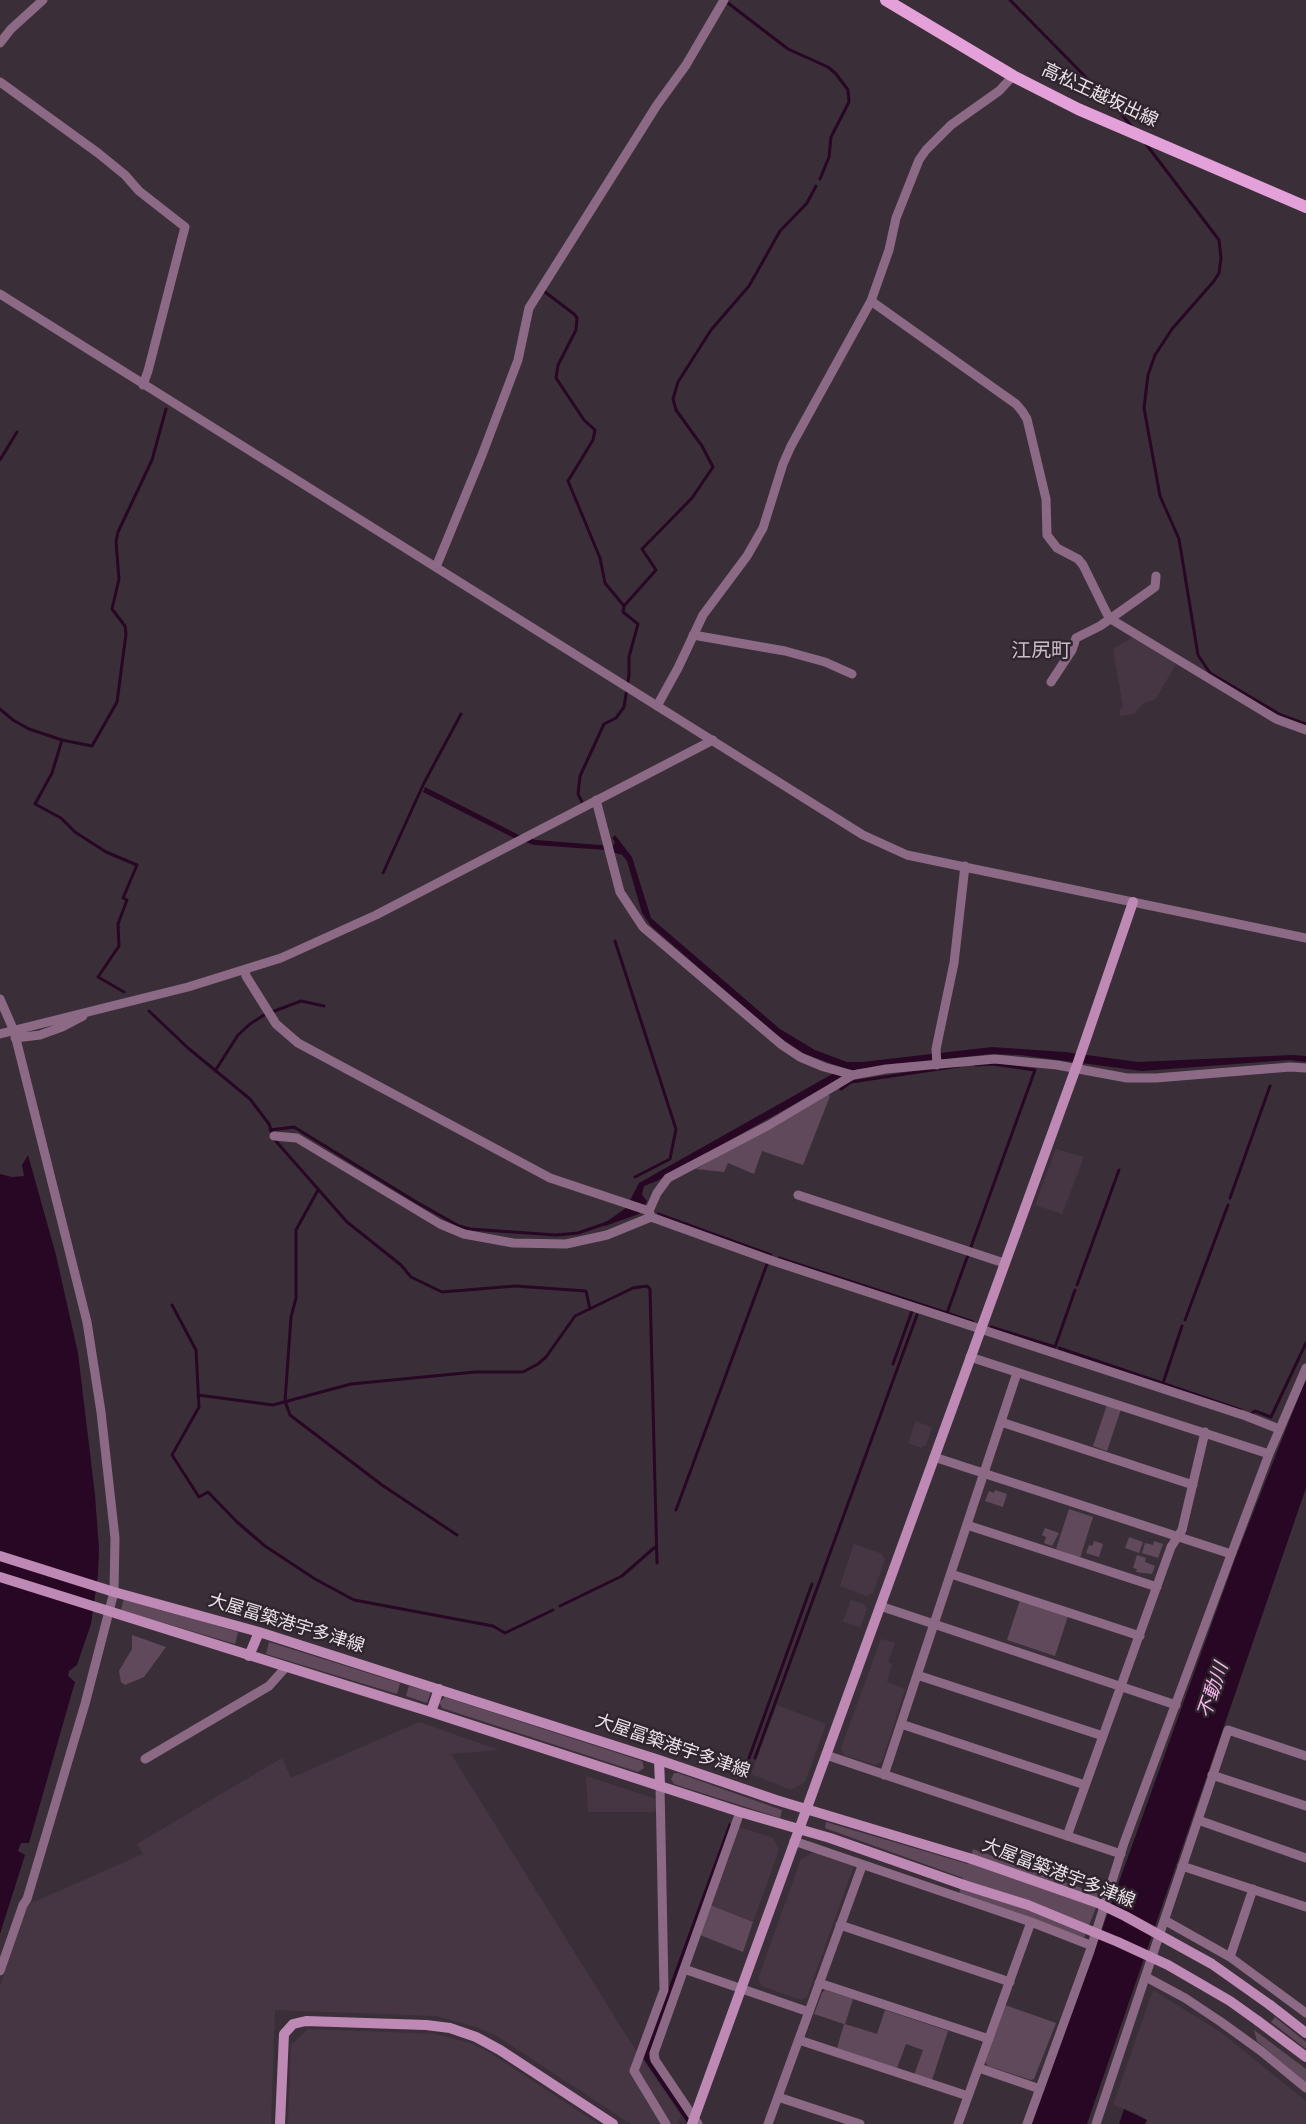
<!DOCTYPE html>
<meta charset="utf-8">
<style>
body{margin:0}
canvas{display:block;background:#3a2f38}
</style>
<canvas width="1306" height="2124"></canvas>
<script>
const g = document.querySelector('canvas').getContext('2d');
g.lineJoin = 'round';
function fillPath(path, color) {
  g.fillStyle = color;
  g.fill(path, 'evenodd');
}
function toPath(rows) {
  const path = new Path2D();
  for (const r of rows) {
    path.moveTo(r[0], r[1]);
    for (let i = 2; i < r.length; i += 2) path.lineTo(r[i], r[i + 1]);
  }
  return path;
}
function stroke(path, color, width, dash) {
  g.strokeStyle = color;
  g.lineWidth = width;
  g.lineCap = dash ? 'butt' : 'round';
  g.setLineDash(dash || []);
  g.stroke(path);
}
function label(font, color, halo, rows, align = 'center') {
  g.font = font + ' Spectral,"Noto Sans JP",serif';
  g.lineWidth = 5;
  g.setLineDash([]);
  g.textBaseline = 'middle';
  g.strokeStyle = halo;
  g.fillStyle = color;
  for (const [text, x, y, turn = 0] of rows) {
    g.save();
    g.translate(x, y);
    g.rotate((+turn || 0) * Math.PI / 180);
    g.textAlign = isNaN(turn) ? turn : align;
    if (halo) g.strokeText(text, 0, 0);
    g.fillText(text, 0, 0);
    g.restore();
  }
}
fillPath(toPath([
 [1134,637,1176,664,1155,700,1145,702,1134,714,1120,716,1119,711,1123,707,1113,649],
 [1056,1149,1084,1157,1062,1214,1035,1205],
 [916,1421,932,1428,926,1445,921,1448,908,1443],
 [854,1544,882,1554,885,1559,873,1593,867,1596,840,1586],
 [851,1600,864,1604,867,1609,860,1628,843,1621],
 [881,1639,895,1643,888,1662,892,1664,887,1682,905,1689,882,1762,875,1765,844,1755,841,1748],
 [777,1705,826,1724,805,1782,791,1790,751,1774],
 [419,1722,499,1750,451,1754,629,2040,681,2115,677,2124,631,2124,497,2036,476,2027,437,2016,275,2010,271,2124,0,2124,0,1987,25,1906,143,1854,137,1844,282,1758,291,1778],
 [586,1776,656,1799,656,1810,654,1812,588,1812],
 [739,1827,773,1838,779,1850,753,1922,710,1905],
 [814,1852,854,1865,807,1997,801,2000,762,1986,758,1979,801,1859],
 [1153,1990,1223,2034,1302,2098,1306,2101,1306,2124,1145,2124,1146,2120,1138,2114,1113,2105],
 [308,2029,435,2034,473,2044,492,2054,598,2124,288,2124,291,2045]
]), '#463643');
fillPath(toPath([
 [828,1094,830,1096,803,1165,762,1151,754,1174,728,1163,724,1172,696,1169],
 [1107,1405,1121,1409,1107,1451,1093,1446],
 [995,1490,1007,1494,1003,1507,985,1501,989,1491,994,1493],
 [1069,1509,1093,1517,1080,1558,1056,1549],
 [1045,1528,1059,1533,1052,1546,1044,1543,1046,1537,1042,1535],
 [1129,1537,1143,1542,1139,1553,1125,1548],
 [1094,1541,1103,1544,1099,1557,1086,1553,1089,1545,1092,1546],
 [1154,1541,1163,1544,1158,1558,1142,1553,1145,1543,1153,1545],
 [1137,1555,1146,1558,1145,1562,1155,1566,1152,1574,1136,1572,1137,1569,1133,1568],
 [124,1598,238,1632,235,1644,121,1610],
 [1020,1600,1068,1616,1055,1656,1007,1640],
 [132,1635,166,1647,144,1677,125,1685,121,1682,119,1671,132,1649],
 [269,1642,400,1683,397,1694,266,1654],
 [409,1686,431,1692,427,1703,406,1696],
 [445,1697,642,1761,644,1768,638,1772,442,1708,439,1702],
 [674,1773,678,1773,776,1808,782,1810,780,1818,674,1784,671,1779],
 [826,1822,968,1864,973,1849,1101,1895,1084,1938,959,1894,963,1878,825,1828],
 [710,1905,753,1922,743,1952,700,1935],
 [825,1990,853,1999,845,2024,877,2034,885,2010,948,2031,932,2080,914,2075,923,2050,906,2044,897,2068,837,2048,844,2024,814,2014,822,1993],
 [1005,2005,1056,2023,1034,2079,1031,2080,988,2066,985,2062],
 [1275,2017,1306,2042,1306,2049,1271,2022],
 [1254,2030,1306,2069,1306,2083,1257,2041]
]), '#5f495b');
fillPath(toPath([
 [425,787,519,835,536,840,613,846,615,842,612,838,615,835,632,857,651,918,780,1029,815,1050,847,1062,862,1062,992,1047,1065,1052,1138,1062,1292,1055,1306,1056,1306,1062,1289,1060,1142,1071,1020,1055,990,1054,857,1069,657,1181,644,1186,642,1195,647,1201,639,1214,605,1226,603,1224,626,1208,639,1183,843,1068,805,1054,776,1035,651,926,642,913,627,861,622,855,606,850,534,845,514,838,423,792],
 [28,1155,56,1255,78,1353,95,1495,99,1549,98,1575,91,1624,77,1665,69,1671,68,1676,75,1682,29,1843,21,1843,18,1851,25,1855,0,1934,0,1174,12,1177,24,1176,22,1165],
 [1306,1378,1306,1488,1087,2124,1032,2124,1235,1559],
 [729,1823,732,1825,649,2054,649,2059,694,2124,688,2124,643,2058],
 [1124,2109,1147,2120,1145,2124,1119,2124]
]), '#270723');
stroke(toPath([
 [1010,0,1119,111,1132,127],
 [728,3,788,49,828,67,836,74,848,90,849,102,831,137,829,157,820,179],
 [1146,144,1219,240,1221,258,1219,273,1214,281,1172,329,1155,355,1148,375,1144,408,1160,496,1179,539,1198,655,1210,673,1281,715,1306,724],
 [545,292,574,314,577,318,576,330,558,365,556,378,584,420,595,430,593,440,568,481,600,558,605,583,624,606,623,612,638,624,629,657,629,675,624,707,616,718,604,724,580,776,578,794,582,802],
 [0,460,17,432],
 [624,606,656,570,642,549,692,498,713,467,702,446,676,410,673,399,678,382,711,330,749,286,780,231,807,203,816,186],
 [0,709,13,720,29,729,62,740,92,746,117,702,126,634,125,626,112,609,119,579,116,542,118,532,152,460,166,409],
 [62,740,52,773,35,804,61,818,75,832,106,852,137,865,123,898,127,900,118,924,119,946,98,977,124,992],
 [383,873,424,783,461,714],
 [615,941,676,1129,670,1159,635,1177],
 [149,1011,188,1048,250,1099,269,1124,274,1139,347,1222,401,1265,411,1277,442,1292,515,1286,586,1291,590,1309],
 [215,1071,238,1035,250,1024,264,1015,301,1001,324,1006],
 [841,1089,851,1082,959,1066],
 [270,1130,294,1127,418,1203,459,1226,470,1229,556,1235,578,1233,607,1223],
 [318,1190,296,1230,296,1298,291,1317,285,1401,290,1415,382,1485,457,1535],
 [1230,1198,1270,1086],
 [658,1214,771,1255],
 [779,1258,947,1313,1035,1070,992,1064,975,1065],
 [1077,1285,1119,1170],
 [172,1305,196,1350,199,1407,172,1455,199,1497,208,1492,237,1522,265,1546,315,1579,354,1600,493,1626,505,1633,553,1610],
 [947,1313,973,1322],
 [1185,1320,1228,1205],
 [991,1327,1055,1347,1075,1290],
 [1059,1348,1241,1410],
 [893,1364,912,1311],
 [1163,1383,1182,1326],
 [198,1395,273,1405,351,1384,475,1372,523,1372,538,1364,546,1357,575,1316,633,1288,647,1286,650,1289,657,1563],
 [1252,1413,1255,1411,1271,1417,1306,1343],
 [676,1510,767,1264],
 [560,1606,622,1576,655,1547],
 [749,1758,812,1584],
 [755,1758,917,1315]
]), '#270723', 3);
stroke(toPath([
 [0,43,11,29,43,0],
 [0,82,98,153,125,175,139,191,185,227,148,371,143,385],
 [0,294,863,835,907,855,1306,938],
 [871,301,1016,404,1022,411,1027,419,1046,499,1047,535,1057,548,1078,559,1083,565,1109,618,1276,719,1306,730],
 [436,567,482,455,518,360,529,308,657,105,686,65,724,0],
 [693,635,785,651,825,662,852,674],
 [1051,682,1072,650,1076,638,1100,626,1155,587,1156,576],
 [657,706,678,668,703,615,747,556,763,528,783,464,791,446,871,301,889,250,896,218,919,160,926,150,951,125,999,91,1013,76],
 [596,800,620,892,643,927,782,1045,800,1057,824,1067,853,1075],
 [245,970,246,976,276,1024,298,1043,550,1178,649,1211],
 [0,999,14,1031,87,1322,101,1412,115,1538,114,1592,85,1704,27,1899,23,1905,0,1971],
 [0,1034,188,987,281,958,376,915,713,740],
 [15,1038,40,1035,62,1027,83,1016],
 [937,1065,936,1049,954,963,965,866],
 [274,1136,297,1138,440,1224,464,1234,513,1243,566,1244,607,1235,651,1217,773,1261,1246,1416,1279,1429],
 [798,1195,1004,1263],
 [651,1217,649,1211,657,1193,668,1178,769,1125,853,1075,886,1069,995,1059,1057,1065,1127,1078,1156,1078,1290,1067,1306,1068],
 [970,1357,1269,1454],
 [1001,1422,1193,1485],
 [934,1457,1231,1554],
 [967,1525,1157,1587],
 [951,1574,1140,1636],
 [880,1606,1176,1705],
 [917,1675,1103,1736],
 [901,1724,1085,1785],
 [826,1755,1121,1854],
 [145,1759,269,1686,286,1667],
 [884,1775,1017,1373],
 [1212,1775,1306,1806],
 [660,1785,664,1990,634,2071,666,2124],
 [1198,1820,1306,1858],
 [1067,1836,1171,1547,1182,1530,1205,1432],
 [794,1841,1031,1922,1090,1945],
 [1182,1866,1306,1907],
 [1166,1921,1230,1957,1306,2013],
 [840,1925,1010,1982],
 [1230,1957,1253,1889],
 [684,1969,809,2012],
 [1146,1977,1185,1998,1221,2022,1261,2051,1306,2088],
 [819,1983,989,2039],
 [799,2040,968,2096],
 [979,2068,1040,2089],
 [778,2097,860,2124],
 [698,2124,655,2060,654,2053,740,1812],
 [768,2124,862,1866],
 [958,2124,1031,1922],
 [1027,2124,1090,1951,1124,1843,1228,1563,1269,1454,1306,1368],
 [1096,2124,1228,1730,1306,1756]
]), '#8c6a86', 9);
stroke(toPath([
 [0,1556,114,1592,259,1632,659,1760,776,1800,972,1859],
 [0,1577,431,1712,740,1812,830,1838,964,1885],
 [249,1656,259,1632],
 [431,1712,439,1689],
 [659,1760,660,1785],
 [1270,2005,1306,2033],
 [1258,2021,1306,2057],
 [280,2124,284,2034,293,2024,306,2021,426,2025,450,2028,476,2037,500,2050,613,2124],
 [692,2124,1077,1065,1133,902]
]), '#be89b4', 10);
stroke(toPath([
 [886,0,1013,76,1078,109,1306,207]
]), '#e4a0d8', 12);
stroke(toPath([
 [972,1859,1098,1903,1125,1916,1212,1964,1270,2005],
 [964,1885,1028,1905,1118,1942,1168,1965,1230,2001,1258,2021]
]), '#be89b4', 10);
label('18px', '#eae3e9', '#30252e', [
 ["高松王越坂出線",1099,97,25],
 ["大屋冨築港宇多津線",286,1625,17],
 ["大屋冨築港宇多津線",672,1748,19],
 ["大屋冨築港宇多津線",1058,1875,21]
]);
label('italic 19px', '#f6b7eb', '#30252e', [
 ["不動川",1215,1691,-71]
]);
label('20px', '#cabcc7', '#30252e', [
 ["江尻町",1041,653]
]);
</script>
